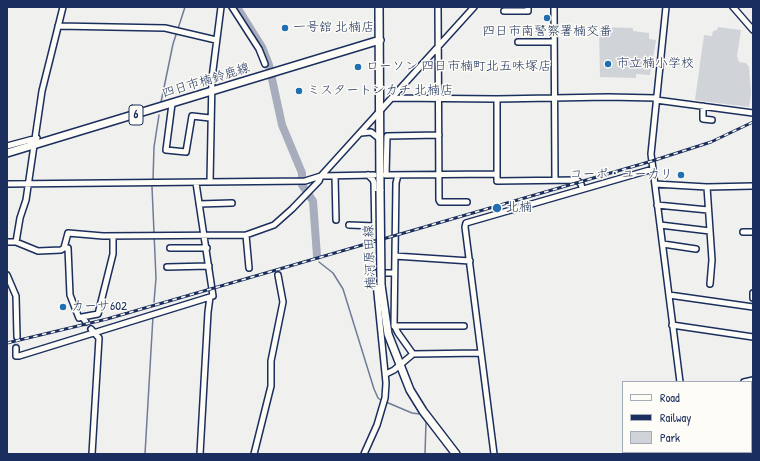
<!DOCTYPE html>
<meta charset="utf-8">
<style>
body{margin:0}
#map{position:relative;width:760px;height:461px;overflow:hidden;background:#f0f0ee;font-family:"Patrick Hand",sans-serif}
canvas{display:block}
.frame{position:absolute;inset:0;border:8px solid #1b2f5e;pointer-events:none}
.legend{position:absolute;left:622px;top:381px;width:130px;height:72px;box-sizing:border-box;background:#fdfcf7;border:1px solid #a3aaba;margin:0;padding:5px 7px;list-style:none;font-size:12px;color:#1b2f5e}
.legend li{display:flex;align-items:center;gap:8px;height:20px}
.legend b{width:20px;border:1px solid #a3aaba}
</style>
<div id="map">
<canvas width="760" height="461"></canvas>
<div class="frame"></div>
<ul class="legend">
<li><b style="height:5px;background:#fdfcf7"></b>Road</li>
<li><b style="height:5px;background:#1b2f5e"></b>Railway</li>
<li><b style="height:11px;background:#d0d3d8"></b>Park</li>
</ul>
</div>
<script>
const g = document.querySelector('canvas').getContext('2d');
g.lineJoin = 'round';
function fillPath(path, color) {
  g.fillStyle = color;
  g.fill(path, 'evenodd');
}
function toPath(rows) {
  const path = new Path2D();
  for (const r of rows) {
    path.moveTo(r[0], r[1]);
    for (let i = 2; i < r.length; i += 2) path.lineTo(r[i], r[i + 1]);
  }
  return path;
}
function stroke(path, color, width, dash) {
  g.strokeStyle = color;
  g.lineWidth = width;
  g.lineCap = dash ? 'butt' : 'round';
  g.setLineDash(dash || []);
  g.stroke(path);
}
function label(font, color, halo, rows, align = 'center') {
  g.font = font + ' "Patrick Hand","Klee One",sans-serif';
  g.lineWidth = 3;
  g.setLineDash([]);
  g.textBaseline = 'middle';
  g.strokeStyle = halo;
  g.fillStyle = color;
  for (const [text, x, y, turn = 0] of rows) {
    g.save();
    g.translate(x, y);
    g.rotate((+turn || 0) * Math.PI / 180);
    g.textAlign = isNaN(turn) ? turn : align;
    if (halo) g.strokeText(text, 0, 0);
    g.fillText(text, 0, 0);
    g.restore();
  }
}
fillPath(toPath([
 [599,27,633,28,633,31,649,33,649,39,656,40,650,75,636,74,636,78,600,77],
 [718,27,741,30,737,56,739,62,746,63,749,67,751,94,749,107,695,100,704,35,712,36,713,31,717,30]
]), '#d0d3d8');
stroke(toPath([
 [161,102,173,44,185,7],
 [153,180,154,147,159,115],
 [152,187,156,278,154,302],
 [319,262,333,273,343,289,374,389,378,398,382,401],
 [386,402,412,413,420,414,426,422,425,454],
 [145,454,153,316]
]), '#6f7b97', 1.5);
stroke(toPath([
 [237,7,262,47,269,65,282,125,302,173,302,185,313,201,317,256]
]), '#a7adbd', 8);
stroke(toPath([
 [16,348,17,337]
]), '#c5c9d1', 5, [5, 2.5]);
const minor = toPath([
 [232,7,259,49,265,64],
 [438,7,439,200,440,202,467,202],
 [554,7,555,180],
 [666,7,651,154,680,382],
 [733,7,753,30],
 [504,11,528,11,528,7],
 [58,26,165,28,216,40],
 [518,42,554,42],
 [392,98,497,99,608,97,656,98],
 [497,99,497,181,577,180,581,184,582,188],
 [656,100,753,113],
 [172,104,166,150,186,152,192,116,210,118],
 [703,106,703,119,712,120],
 [361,133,371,132,380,139],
 [7,146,37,138],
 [368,175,373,180,374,183,375,237],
 [385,175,497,174],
 [386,175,387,136,439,135],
 [398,175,396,183,394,325,398,333,413,354],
 [335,176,336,220],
 [210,182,212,78,221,7],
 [196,183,213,296,210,297,208,312,200,454],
 [7,184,305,181,321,176,374,175],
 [655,184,707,187,753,186],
 [707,187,712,260,710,284],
 [199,204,232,203],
 [657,205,708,210],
 [349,225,375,226],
 [660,225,710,231],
 [743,232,753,232],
 [246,235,249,268],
 [7,242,16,242,38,251,61,250,64,248],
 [16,242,20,218,26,200,42,91,63,7],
 [663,244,696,249],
 [170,248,207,248],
 [395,256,470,261],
 [167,267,209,266],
 [7,275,16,296,17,337],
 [753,293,753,298],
 [669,295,753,307],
 [82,317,98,314,113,254,113,236],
 [86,322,82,317,79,318,70,295,68,248,64,248,68,233,103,236,246,235,274,225,292,209,319,181,321,176,474,7],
 [672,325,753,337],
 [394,326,464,326],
 [91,329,99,338,92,454],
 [16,348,16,356,19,356,210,297],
 [386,374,394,370,413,354,481,353],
 [744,382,753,380],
 [751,406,753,406],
 [688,452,689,454],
 [704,452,704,454],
 [729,452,742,454],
 [254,454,271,386,271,361,283,302,278,275],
 [364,454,377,425,385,398,386,383,375,273,394,273],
 [494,454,465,227,466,223,653,169]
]);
const major = toPath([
 [379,7,380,191],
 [7,153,380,40],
 [381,285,388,334,410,390,423,411,456,454]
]);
stroke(minor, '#1b2f5e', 8);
stroke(major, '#1b2f5e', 10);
stroke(minor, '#fdfcf7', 5);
stroke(major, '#fdfcf7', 7);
const rail = toPath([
 [7,343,107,319,652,161,711,142,753,122]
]);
stroke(rail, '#1b2f5e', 3);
stroke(rail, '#fdfcf7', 1.5, [4.5]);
const majorBridge = toPath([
 [380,191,381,285]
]);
stroke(majorBridge, '#1b2f5e', 10, []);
stroke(majorBridge, '#fdfcf7', 7);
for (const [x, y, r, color] of [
 [547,18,4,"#1f6fb2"],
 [285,28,4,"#1f6fb2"],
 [608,64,4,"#1f6fb2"],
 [358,67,4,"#1f6fb2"],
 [299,91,4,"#1f6fb2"],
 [681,175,4,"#1f6fb2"],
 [497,208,5,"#1f6fb2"],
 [63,307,4,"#1f6fb2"]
]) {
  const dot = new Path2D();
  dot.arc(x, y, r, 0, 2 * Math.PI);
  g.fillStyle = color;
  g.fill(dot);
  stroke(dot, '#fdfcf7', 1.5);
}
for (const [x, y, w] of [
 [136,115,14]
]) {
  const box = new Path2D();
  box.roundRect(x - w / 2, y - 10, w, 20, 3);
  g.fillStyle = '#fdfcf7';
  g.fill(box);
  stroke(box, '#1b2f5e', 1);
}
label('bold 12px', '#1b2f5e', null, [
 ["6",136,115]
]);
label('13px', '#1b2f5e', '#fdfcf7', [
 ["一号舘 北楠店",293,28],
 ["四日市南警察署楠交番",547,32,"center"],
 ["市立楠小学校",616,64],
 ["ローソン 四日市楠町北五味塚店",366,67],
 ["ミスタートンカチ 北楠店",307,91],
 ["コーポ・ユーカリ",673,175,"right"],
 ["北楠",506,208],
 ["カーサ602",71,307]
], 'left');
label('13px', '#1b2f5e', '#fdfcf7', [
 ["四日市楠鈴鹿線",206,81,-17],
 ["楠河原田線",370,257,-92]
]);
</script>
